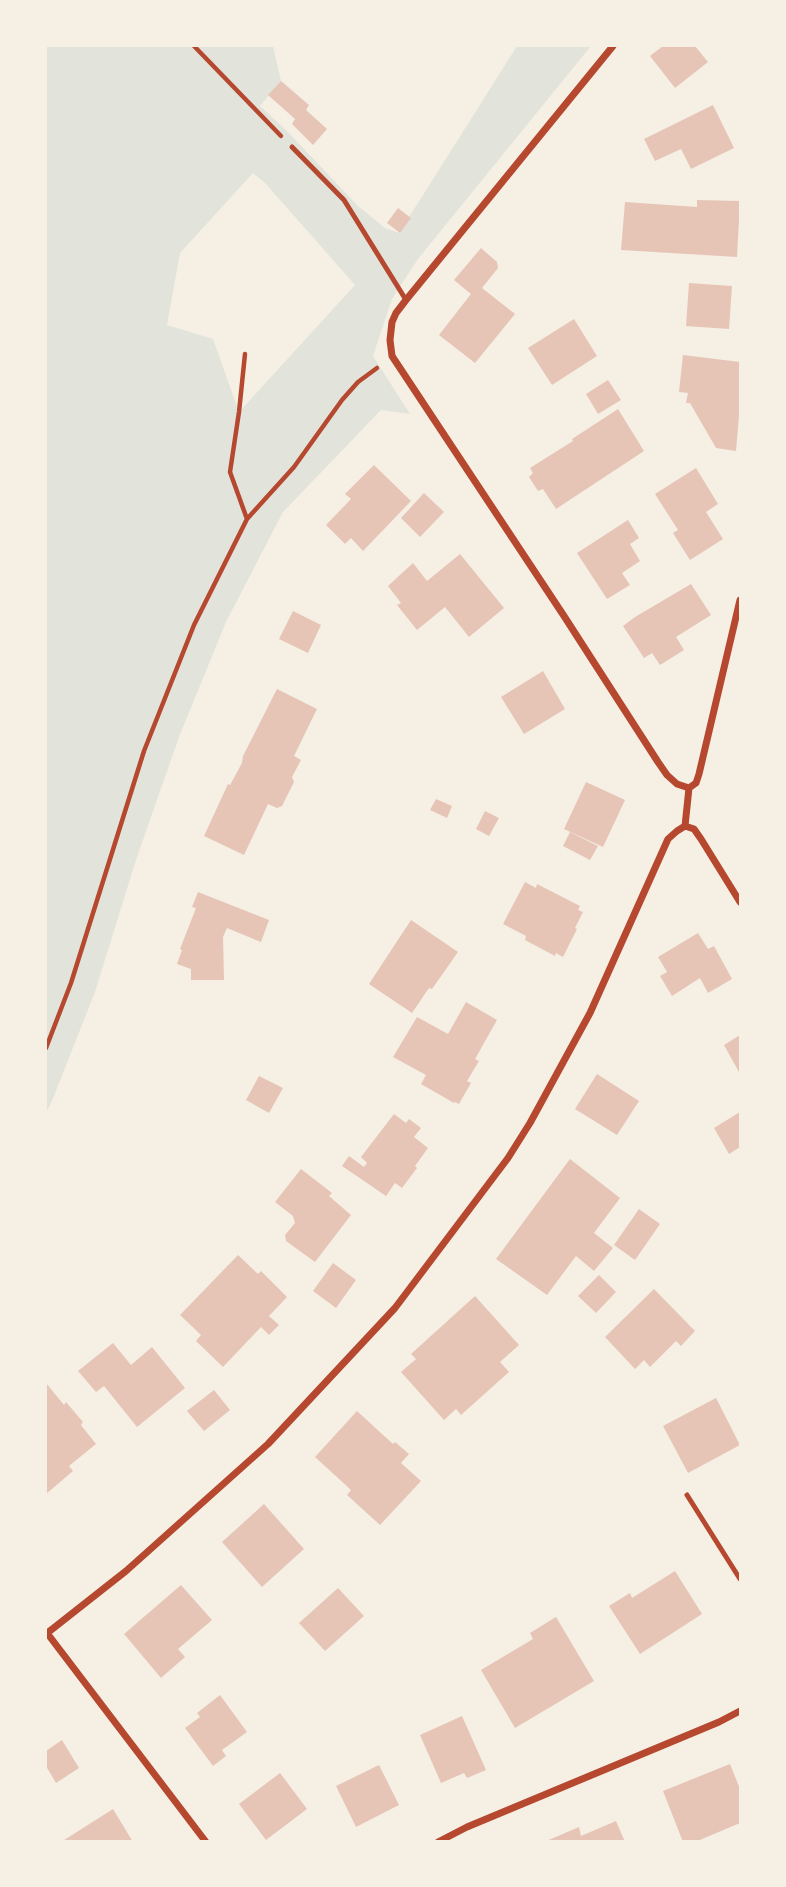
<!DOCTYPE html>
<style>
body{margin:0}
#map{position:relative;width:786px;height:1887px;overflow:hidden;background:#f6efe4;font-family:"Open Sans",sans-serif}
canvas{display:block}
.frame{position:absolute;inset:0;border:47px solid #f6efe4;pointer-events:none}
</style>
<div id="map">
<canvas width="786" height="1887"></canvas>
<div class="frame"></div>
</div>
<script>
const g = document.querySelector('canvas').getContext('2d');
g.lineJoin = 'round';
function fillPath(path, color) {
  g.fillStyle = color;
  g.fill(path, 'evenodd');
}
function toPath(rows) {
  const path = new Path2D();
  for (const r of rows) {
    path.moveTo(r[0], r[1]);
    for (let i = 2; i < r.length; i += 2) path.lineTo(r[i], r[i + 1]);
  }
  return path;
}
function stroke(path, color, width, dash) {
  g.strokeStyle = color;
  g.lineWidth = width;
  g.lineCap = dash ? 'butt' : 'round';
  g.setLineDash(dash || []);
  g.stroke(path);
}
fillPath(toPath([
 [46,46,273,46,281,81,260,106,288,132,358,206,385,228,399,233,517,46,591,46,418,259,392,299,373,356,410,414,381,410,283,512,226,622,179,737,136,860,95,992,52,1101,46,1113],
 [253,173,266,184,355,285,239,412,213,339,167,325,180,253]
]), '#e2e4dc');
fillPath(toPath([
 [663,46,695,46,708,62,675,88,650,56],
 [281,81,309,105,306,110,327,129,313,145,292,124,295,119,268,95],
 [713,105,734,148,691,169,681,149,655,161,644,139],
 [697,200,740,201,737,257,621,250,625,202,697,207],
 [398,208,411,218,400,233,387,223],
 [481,248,497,262,498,268,482,288,515,314,475,363,439,335,471,294,454,280],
 [689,283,732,286,729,329,686,326],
 [574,319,597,356,552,385,528,348],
 [683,355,740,362,740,403,736,451,716,448,690,403,686,403,688,393,679,392],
 [608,380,621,400,598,414,586,394],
 [618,409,644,451,556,509,543,489,538,491,529,477,533,473,530,468,573,441,572,439],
 [374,465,411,501,363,551,351,538,345,544,326,525,351,499,345,494],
 [696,468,718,504,706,512,723,539,690,560,673,533,678,530,655,494],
 [424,493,444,512,420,537,401,518],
 [628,520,639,538,630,544,640,561,622,573,630,585,607,599,577,553],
 [460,554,504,608,469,637,445,607,417,630,397,605,401,603,388,586,413,563,427,581],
 [691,584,711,615,676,637,684,650,660,665,652,653,644,658,623,626,635,617],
 [293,611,321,625,308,653,279,639],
 [543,671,565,709,524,734,501,697],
 [277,689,317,709,294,756,301,760,292,777,294,782,282,806,277,808,268,804,244,855,204,836,228,784,230,785,242,763,243,756],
 [586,782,625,800,603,847,564,829],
 [436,799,452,806,447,818,430,810],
 [485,811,499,818,489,836,476,829],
 [570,832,598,846,590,860,563,846],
 [525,882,536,888,537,884,580,906,578,910,583,912,575,928,577,929,563,957,556,953,555,956,525,940,526,936,503,924],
 [198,892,269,920,261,942,227,928,223,937,224,980,191,980,191,969,177,964,182,950,180,949,196,908,192,907],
 [411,920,458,952,432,989,429,988,412,1013,369,984],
 [698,933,708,949,714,946,732,979,708,993,700,978,672,996,660,976,667,972,658,957],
 [466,1002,497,1020,475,1059,479,1061,467,1081,471,1083,459,1104,455,1102,454,1103,421,1084,426,1075,393,1057,417,1017,448,1034],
 [740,1035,740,1074,724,1045],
 [597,1074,639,1101,617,1135,575,1109],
 [259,1076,283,1088,269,1113,246,1100],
 [740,1112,740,1147,729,1154,714,1128],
 [394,1114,406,1123,409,1119,421,1128,414,1137,428,1148,415,1166,417,1168,402,1188,395,1183,386,1196,342,1166,349,1156,364,1167,367,1163,361,1157],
 [570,1159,620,1198,594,1233,613,1248,594,1271,576,1256,547,1295,496,1259],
 [301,1169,332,1193,329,1196,351,1215,315,1262,286,1241,285,1235,295,1223,293,1216,275,1202],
 [639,1209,660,1224,635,1260,614,1245],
 [238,1255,258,1274,261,1271,287,1297,269,1316,279,1325,269,1335,261,1327,223,1367,196,1341,201,1335,180,1315],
 [333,1263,356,1280,336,1308,313,1291],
 [599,1275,616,1292,596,1313,578,1296],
 [654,1289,695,1331,681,1346,676,1341,650,1367,644,1360,635,1369,605,1337],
 [475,1296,519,1345,500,1362,509,1372,461,1415,456,1409,444,1420,401,1372,416,1359,411,1354],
 [113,1343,131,1365,152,1347,185,1388,137,1427,104,1386,96,1392,78,1371],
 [46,1383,64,1405,66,1402,83,1422,81,1425,96,1444,69,1466,73,1471,46,1494],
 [214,1390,230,1410,204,1431,187,1411],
 [716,1398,740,1445,688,1473,663,1426],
 [357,1411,393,1444,395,1442,409,1454,401,1463,421,1481,380,1525,347,1495,351,1490,315,1457],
 [264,1504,304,1549,262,1587,222,1542],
 [675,1571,702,1614,640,1654,609,1606,630,1593,632,1598],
 [181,1585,212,1620,178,1649,185,1657,161,1678,124,1634],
 [338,1588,364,1616,325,1651,299,1623],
 [556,1617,594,1681,515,1728,481,1670,533,1639,530,1633],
 [220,1695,247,1732,222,1750,226,1756,213,1766,185,1728,200,1717,197,1713],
 [462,1716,486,1770,467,1778,464,1773,441,1783,420,1735],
 [62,1740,79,1768,56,1783,46,1766,46,1751],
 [730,1764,740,1789,740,1823,695,1842,683,1842,663,1791],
 [379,1765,399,1805,356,1827,336,1786],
 [280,1773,307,1809,266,1840,239,1804],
 [113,1809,133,1842,61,1842],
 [616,1821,625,1842,544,1842,579,1827,581,1836]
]), '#e6c5b7');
stroke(toPath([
 [194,46,281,136],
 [245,354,239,412,230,472,247,519],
 [46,1048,71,983,144,751,194,625,247,519,294,467,342,400,358,382,377,368]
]), '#b5482f', 4.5);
stroke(toPath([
 [292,147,344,200,406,300],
 [687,1495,740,1579]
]), '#b5482f', 5);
stroke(toPath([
 [613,46,406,300,396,313,392,322,390,340,392,356,564,616,658,762,667,775,677,784,689,788],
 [689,788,696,783,699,774,740,600],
 [685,826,694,829,701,839,740,902],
 [685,826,689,788],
 [47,1633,206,1842],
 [46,1634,126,1571,268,1444,395,1308,508,1158,530,1123,590,1013,668,839,677,831,685,826],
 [438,1842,467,1827,719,1722,740,1711]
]), '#b5482f', 7);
</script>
